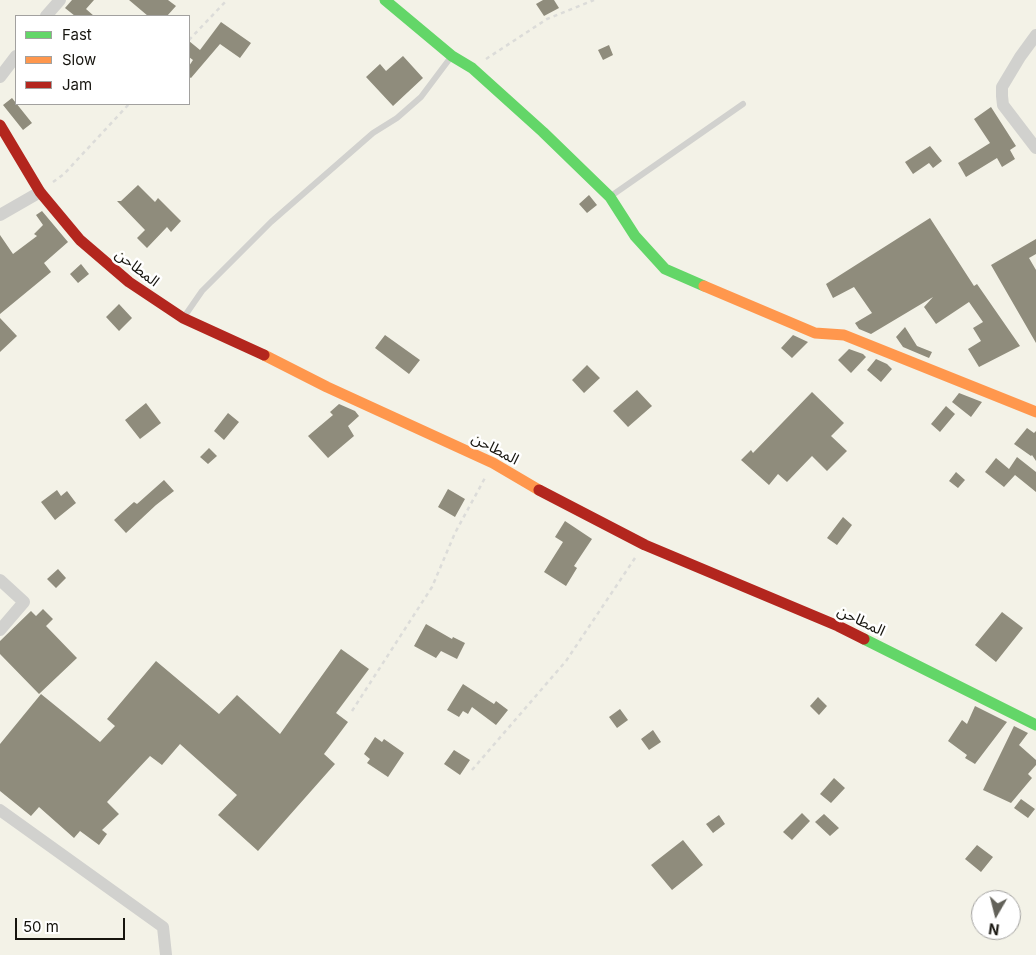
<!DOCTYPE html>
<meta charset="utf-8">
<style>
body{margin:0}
#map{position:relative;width:1036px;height:955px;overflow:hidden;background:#f3f2e7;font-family:Inter,sans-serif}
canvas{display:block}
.legend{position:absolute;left:15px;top:15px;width:175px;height:90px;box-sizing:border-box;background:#fff;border:1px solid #a2a19f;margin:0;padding:6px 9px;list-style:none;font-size:15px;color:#16140e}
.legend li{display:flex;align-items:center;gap:10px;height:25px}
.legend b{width:25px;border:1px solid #a2a19f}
.north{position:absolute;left:971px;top:890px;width:50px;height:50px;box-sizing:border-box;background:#fff;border:1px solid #a2a19f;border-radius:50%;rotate:188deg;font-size:14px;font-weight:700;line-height:20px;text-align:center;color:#16140e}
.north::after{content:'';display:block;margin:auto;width:18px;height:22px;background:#63625a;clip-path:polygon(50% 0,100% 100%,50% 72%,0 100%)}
.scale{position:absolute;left:15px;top:918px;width:110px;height:22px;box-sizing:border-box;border:2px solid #16140e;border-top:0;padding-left:6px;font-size:15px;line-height:18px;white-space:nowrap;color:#16140e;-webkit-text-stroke:4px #fff;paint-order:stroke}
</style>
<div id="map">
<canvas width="1036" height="955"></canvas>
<ul class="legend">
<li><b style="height:6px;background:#63d668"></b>Fast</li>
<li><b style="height:6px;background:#ff974d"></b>Slow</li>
<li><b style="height:6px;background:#b3261e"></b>Jam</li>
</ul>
<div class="north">N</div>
<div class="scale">50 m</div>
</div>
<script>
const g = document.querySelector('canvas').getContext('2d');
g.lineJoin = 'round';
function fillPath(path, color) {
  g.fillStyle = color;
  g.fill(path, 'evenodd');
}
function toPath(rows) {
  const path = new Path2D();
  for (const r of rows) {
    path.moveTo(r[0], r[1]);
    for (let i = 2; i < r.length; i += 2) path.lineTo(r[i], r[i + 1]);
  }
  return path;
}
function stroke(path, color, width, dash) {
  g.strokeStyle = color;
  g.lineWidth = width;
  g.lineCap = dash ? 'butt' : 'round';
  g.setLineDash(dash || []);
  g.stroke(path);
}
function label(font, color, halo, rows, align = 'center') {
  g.font = font + ' Inter,"Noto Sans Arabic",sans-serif';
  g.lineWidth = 5;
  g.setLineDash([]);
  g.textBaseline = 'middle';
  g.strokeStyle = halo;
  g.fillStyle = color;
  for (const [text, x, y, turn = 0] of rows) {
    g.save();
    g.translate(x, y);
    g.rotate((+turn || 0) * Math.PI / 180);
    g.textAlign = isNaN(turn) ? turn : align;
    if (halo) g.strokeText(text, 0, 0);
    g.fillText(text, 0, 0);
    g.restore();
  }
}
fillPath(toPath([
 [72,0,94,0,86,9,94,16,75,16,65,8],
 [129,0,168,0,176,6,167,16,148,16],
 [543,0,554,0,559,8,544,16,536,4],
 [221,22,251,43,240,58,220,44,191,78,189,77,189,66,193,60,189,57,189,41,200,50],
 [609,45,613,55,603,60,598,50],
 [403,56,423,78,393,106,366,77,380,64,386,71],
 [12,98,32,123,23,130,3,105],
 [991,107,1016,146,1010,150,1015,159,1002,167,997,158,966,177,958,163,990,143,974,119],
 [930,146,942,161,933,168,929,163,913,174,905,162],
 [138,185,155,202,158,198,181,221,171,232,167,227,147,248,137,238,145,230,117,201,121,201],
 [589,195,597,205,587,213,579,204],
 [42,211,68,242,44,263,51,272,0,314,0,235,13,254,37,236,34,234,43,225,36,215],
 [930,218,974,286,977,284,1020,346,979,367,968,349,981,341,973,328,983,322,969,302,936,324,924,307,933,297,871,334,859,329,855,323,872,313,854,287,833,298,826,284],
 [1036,239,1036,254,1029,258,1036,270,1036,343,991,265],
 [81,264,89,274,78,283,70,274],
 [119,304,132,318,119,331,106,317],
 [0,318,17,336,0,352],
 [905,327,917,346,932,352,929,358,903,347,896,337],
 [385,335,420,360,409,374,375,348],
 [793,335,808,342,792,358,781,348],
 [849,349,863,354,866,357,851,373,838,360],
 [876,359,887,364,892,369,881,382,867,370],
 [587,365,600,378,584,393,572,380],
 [637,390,652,406,628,427,613,411],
 [812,392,844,423,831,436,847,451,827,471,812,456,787,482,778,474,769,485,741,460,751,450,753,453],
 [959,393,982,402,971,417,952,402],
 [146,403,161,423,140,439,125,420],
 [339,404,355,411,359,416,348,426,354,436,328,458,308,436,333,415,330,412],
 [946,406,955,414,940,432,931,424],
 [228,413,239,422,224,440,214,431],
 [1027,428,1034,433,1036,431,1036,461,1032,455,1031,456,1014,444],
 [209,448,217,456,208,464,200,457],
 [1017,457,1036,472,1036,492,1015,475,1004,487,985,472,996,458,1009,469],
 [956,472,965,480,958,488,949,481],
 [164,480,174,491,156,505,126,533,114,520,134,502,137,504],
 [448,489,465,499,455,517,438,507],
 [57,490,61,496,67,491,76,503,55,520,41,502],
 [843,517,852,525,837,545,827,538],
 [565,521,592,539,574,566,577,568,566,586,544,572,563,542,555,537],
 [58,569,66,578,56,588,47,579],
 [43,609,53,619,46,626,77,658,39,694,0,654,0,641,31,611,36,616],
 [1002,612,1023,628,996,662,975,645],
 [426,624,452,639,453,637,465,643,457,659,441,651,436,658,414,646],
 [341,649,369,669,336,713,348,722,324,754,335,764,258,851,218,815,237,795,180,744,162,765,150,756,107,802,119,814,102,830,107,834,99,845,80,831,74,838,39,807,31,816,0,791,0,744,41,694,100,742,115,726,107,719,156,661,219,714,237,695,280,734],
 [463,684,494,704,496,701,508,710,496,725,472,707,468,714,463,711,459,717,447,710],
 [818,697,827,706,819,715,810,706],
 [975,706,1007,722,975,764,965,758,967,755,948,741,962,720,967,724],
 [620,709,628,720,617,728,609,717],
 [1014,726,1028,733,1019,745,1036,760,1036,765,1028,774,1032,778,1011,803,983,790],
 [653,730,661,742,649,750,641,739],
 [375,737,382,742,384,739,404,753,388,777,367,763,370,759,364,754],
 [454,750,470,760,460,775,444,764],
 [834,778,845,788,831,803,820,794],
 [1021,799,1035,809,1028,818,1014,808],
 [802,813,810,821,792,840,783,832],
 [824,814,839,828,830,836,815,822],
 [719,815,725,824,713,833,706,824],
 [683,840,703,865,672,890,651,865],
 [977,845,993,857,981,872,965,859]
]), '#8f8c7c');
stroke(toPath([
 [189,40,227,0],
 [486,59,547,19,594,0],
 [53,182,64,174,129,104],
 [352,711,432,587,455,533,486,476],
 [472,770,566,661,635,558]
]), '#dcdcd9', 2.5, [4, 4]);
stroke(toPath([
 [611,196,743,104],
 [184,317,202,291,271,222,373,133,397,118,421,97,451,57]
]), '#d1d1ce', 6);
stroke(toPath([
 [46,16,60,0],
 [1036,35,1020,57,1002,87,1002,96,1003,105,1036,148],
 [0,77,16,56],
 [0,215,40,192],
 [0,580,24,602,0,630],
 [0,810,163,927,166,955]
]), '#d1d1ce', 12);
stroke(toPath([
 [385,0,452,56,472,68,543,132,610,197,635,236,665,269,704,286],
 [864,639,1036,725]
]), '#63d668', 11);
stroke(toPath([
 [704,286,815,333,844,335,1036,412],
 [264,355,327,387,493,463,539,490]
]), '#ff974d', 11);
stroke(toPath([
 [0,125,40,192,80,240,129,282,183,318,264,355],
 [539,490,645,545,838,626,864,639]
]), '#b3261e', 11);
label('15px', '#16140e', '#fff', [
 ["المطاحن",137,268,38],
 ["المطاحن",495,449,28],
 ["المطاحن",861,621,26]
]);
</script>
